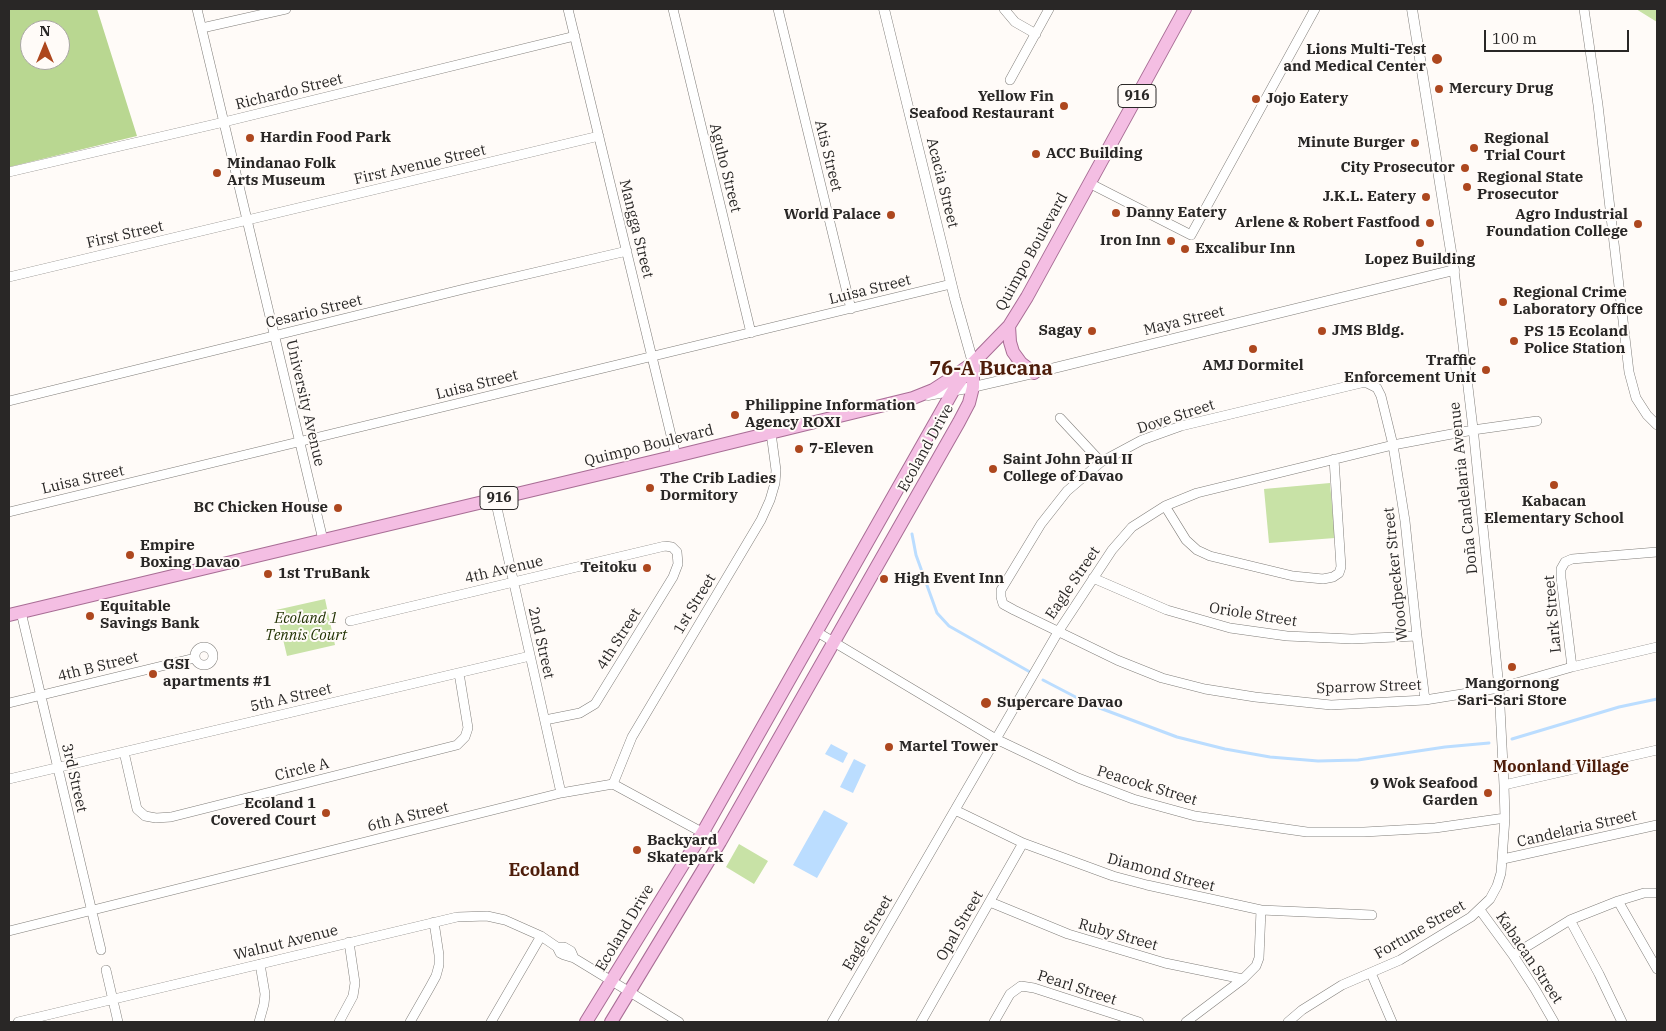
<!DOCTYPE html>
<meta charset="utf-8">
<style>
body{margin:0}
#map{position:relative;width:1666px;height:1031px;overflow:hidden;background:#fffbf8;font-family:"IBM Plex Serif",serif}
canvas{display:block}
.frame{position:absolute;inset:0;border:10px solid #292726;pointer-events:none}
.north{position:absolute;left:20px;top:20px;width:50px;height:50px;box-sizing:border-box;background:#fffbf8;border:1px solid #a9a6a4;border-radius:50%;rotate:0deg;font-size:14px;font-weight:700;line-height:20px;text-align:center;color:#292726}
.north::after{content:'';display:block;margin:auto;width:18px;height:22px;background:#ad471e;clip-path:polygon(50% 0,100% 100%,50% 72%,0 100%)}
.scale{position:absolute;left:1484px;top:30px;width:145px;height:22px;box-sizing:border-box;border:2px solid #292726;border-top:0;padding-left:6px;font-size:15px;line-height:18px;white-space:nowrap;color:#292726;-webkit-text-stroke:4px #fffbf8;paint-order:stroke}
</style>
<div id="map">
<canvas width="1666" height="1031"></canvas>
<div class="frame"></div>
<div class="north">N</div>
<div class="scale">100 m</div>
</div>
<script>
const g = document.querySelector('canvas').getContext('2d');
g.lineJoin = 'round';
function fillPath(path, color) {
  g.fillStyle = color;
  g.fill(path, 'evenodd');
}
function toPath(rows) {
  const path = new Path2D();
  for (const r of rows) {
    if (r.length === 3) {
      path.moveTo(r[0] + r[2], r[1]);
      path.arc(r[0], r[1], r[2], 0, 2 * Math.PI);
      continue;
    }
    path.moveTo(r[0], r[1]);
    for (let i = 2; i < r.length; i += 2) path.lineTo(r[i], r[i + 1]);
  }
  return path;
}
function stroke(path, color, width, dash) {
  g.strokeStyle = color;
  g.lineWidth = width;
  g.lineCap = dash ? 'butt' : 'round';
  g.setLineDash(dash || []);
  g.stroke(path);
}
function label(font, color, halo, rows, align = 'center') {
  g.font = font + ' "IBM Plex Serif",serif';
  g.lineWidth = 4;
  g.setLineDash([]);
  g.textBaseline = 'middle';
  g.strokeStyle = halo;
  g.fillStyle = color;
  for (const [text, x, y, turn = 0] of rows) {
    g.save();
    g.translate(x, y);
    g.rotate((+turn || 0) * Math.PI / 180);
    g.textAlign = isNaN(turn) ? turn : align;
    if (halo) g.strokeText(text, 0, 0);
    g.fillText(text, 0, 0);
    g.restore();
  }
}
fillPath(toPath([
 [1636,9,1657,9,1657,22],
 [1330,483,1335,538,1269,543,1264,489],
 [325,599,335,645,287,656,276,610],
 [739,844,768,861,754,884,726,867]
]), '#c8e2a6');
fillPath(toPath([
 [12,9,97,9,137,136,9,167,9,10],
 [30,30,60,30,60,60,30,60]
]), '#b9d791');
fillPath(toPath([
 [831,744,848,753,843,763,825,754],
 [854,759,866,765,853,793,840,787],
 [824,810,848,823,817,878,793,865]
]), '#bdf');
stroke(toPath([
 [912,534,916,555,937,613,949,626,1030,672],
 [1043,680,1089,704,1177,737,1225,749,1270,757,1318,761,1358,760,1445,747,1489,743],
 [1512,739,1619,707,1657,699]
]), '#bdf', 3);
const minor = toPath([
 [197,9,323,540],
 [568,9,676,456],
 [673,9,751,333],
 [778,9,851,309],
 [1004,9,1015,22,1036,34],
 [1584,9,1598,105,1629,372,1636,398,1647,415,1657,425],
 [202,28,286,9],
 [1010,80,1049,9],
 [9,172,224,122,575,36],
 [1089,183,1191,235,1315,9],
 [9,277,599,136],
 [9,401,464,289,627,251],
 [1060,418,1101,462],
 [495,499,561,793],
 [1165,506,1186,540,1197,550,1210,556,1293,576,1323,579,1333,577,1339,573,1341,567,1334,459],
 [9,512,951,284],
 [1093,578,1167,610,1230,628,1287,636,1352,639,1417,636],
 [21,612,101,950],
 [350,621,665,546,672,547,677,552,678,564,673,577,595,704,580,713,545,720],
 [817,632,996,739,1078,778,1133,799,1195,816,1307,832,1364,832,1435,828,1505,818],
 [204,656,9],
 [1572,667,1561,578,1561,569,1565,562,1572,559,1657,552],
 [1425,700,1417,636,1405,521,1393,445,1381,396,1377,388,1367,383,1361,383,1181,426,1142,440,1101,462,1067,491,1041,524,1001,590,1001,597,1003,604,1014,610,1117,660,1162,678,1205,689,1255,697,1331,705,1425,700,1499,688,1572,667,1657,647],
 [9,703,195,658],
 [124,752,137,809,145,816,156,818,171,817,457,745,465,737,468,728,459,673],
 [9,779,530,656],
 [613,784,632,737,761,520,770,500,775,483,776,470,771,433],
 [1504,785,1657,750],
 [955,810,1023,843,1113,876,1147,885,1261,910,1372,915],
 [1503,859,1657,825],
 [1618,901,1657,969],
 [990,902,1068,934,1165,963,1243,979],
 [1480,910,1513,955,1535,989,1554,1022],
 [1570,920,1599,974,1622,1022],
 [9,931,561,793,613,784,720,842],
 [557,947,560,953,564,955,574,958,679,1022],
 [1513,955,1570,920,1618,901,1644,893,1657,893],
 [106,970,118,1022],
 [1371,973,1392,1022],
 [18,1022,457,917,487,916,505,920,541,936,557,947,564,947,571,951,574,958],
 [259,1022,264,1004,265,994,260,964],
 [339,1022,353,996,355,983,349,942],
 [410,1022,430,987,436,976,439,965,439,955,434,922],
 [491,1022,541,936],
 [832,1022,1058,632,1112,550,1132,527,1165,506,1197,493,1393,445,1473,430,1537,421],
 [921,1022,1023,843],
 [994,1022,1010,994,1021,986,1034,988,1139,1022],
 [1186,1022,1243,979,1256,966,1259,958,1261,910],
 [1288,1022,1302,1010,1342,985,1400,960,1471,917,1490,899,1497,886,1501,873,1505,818,1504,785,1499,688,1474,437,1454,270]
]);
const tertiary = toPath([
 [884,9,955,299,973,363],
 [928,395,973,387,1034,373,1454,270,1412,9]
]);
const primary = toPath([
 [1009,326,1010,342,1013,352,1021,363,1034,373],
 [9,615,676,456,913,398,933,390,953,377,973,363,1009,326,1027,297,1185,9],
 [586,1022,703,832,953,391,966,373],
 [611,1022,720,842,959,422,969,403,973,387,973,363]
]);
stroke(minor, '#817e7a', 10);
stroke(tertiary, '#817e7a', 11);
stroke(primary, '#a86d95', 14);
stroke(minor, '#fff', 9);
stroke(tertiary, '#fff', 10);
stroke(primary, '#f4bee3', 12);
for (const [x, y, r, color] of [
 [1437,59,6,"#ad471e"],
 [1439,89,5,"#ad471e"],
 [1256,99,5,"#ad471e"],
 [1064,106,5,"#ad471e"],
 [250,138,5,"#ad471e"],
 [1415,143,5,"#ad471e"],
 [1474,148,5,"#ad471e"],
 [1036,154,5,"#ad471e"],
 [1465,168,5,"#ad471e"],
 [217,173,5,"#ad471e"],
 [1467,187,5,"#ad471e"],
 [1426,197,5,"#ad471e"],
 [1116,213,5,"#ad471e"],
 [891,215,5,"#ad471e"],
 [1430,223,5,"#ad471e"],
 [1638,224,5,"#ad471e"],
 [1171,241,5,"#ad471e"],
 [1420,243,5,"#ad471e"],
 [1185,249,5,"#ad471e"],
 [1503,302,5,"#ad471e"],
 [1092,331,5,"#ad471e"],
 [1322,331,5,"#ad471e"],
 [1514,341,5,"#ad471e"],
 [1253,349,5,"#ad471e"],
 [1486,370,5,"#ad471e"],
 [735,415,5,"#ad471e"],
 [799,449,5,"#ad471e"],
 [993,469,5,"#ad471e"],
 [1554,485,5,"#ad471e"],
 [650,488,5,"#ad471e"],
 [338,508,5,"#ad471e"],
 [130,555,5,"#ad471e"],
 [647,568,5,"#ad471e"],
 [268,574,5,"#ad471e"],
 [884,579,5,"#ad471e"],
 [90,616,5,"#ad471e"],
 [1512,667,5,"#ad471e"],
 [153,674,5,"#ad471e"],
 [986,703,6,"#ad471e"],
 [889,747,5,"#ad471e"],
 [1488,793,5,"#ad471e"],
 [326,813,5,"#ad471e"],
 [637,850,5,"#ad471e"]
]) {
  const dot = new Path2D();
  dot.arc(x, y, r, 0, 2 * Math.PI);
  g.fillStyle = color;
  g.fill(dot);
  stroke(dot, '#fffbf8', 2);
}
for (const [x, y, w] of [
 [1137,96,38],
 [499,498,38]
]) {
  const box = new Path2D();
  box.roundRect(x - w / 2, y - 11.5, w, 23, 4);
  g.fillStyle = '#fffbf8';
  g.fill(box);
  stroke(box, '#292726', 1);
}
label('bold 14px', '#292726', null, [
 ["916",1137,96],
 ["916",499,498]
]);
label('bold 15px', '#292726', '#fffbf8', [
 ["Lions Multi-Test",1426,50,"right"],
 ["and Medical Center",1426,67,"right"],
 ["Mercury Drug",1449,89],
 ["Yellow Fin",1054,97,"right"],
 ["Seafood Restaurant",1054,114,"right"],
 ["Jojo Eatery",1266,99],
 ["Hardin Food Park",260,138],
 ["Regional",1484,139],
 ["Trial Court",1484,156],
 ["Minute Burger",1405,143,"right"],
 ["ACC Building",1046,154],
 ["Mindanao Folk",227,164],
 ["Arts Museum",227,181],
 ["City Prosecutor",1455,168,"right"],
 ["Regional State",1477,178],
 ["Prosecutor",1477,195],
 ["J.K.L. Eatery",1416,197,"right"],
 ["Danny Eatery",1126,213],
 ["World Palace",881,215,"right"],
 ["Agro Industrial",1628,215,"right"],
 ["Foundation College",1628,232,"right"],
 ["Arlene & Robert Fastfood",1420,223,"right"],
 ["Iron Inn",1161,241,"right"],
 ["Excalibur Inn",1195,249],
 ["Lopez Building",1420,260,"center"],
 ["Regional Crime",1513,293],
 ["Laboratory Office",1513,310],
 ["Sagay",1082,331,"right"],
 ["JMS Bldg.",1332,331],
 ["PS 15 Ecoland",1524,332],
 ["Police Station",1524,349],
 ["Traffic",1476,361,"right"],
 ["Enforcement Unit",1476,378,"right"],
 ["AMJ Dormitel",1253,366,"center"],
 ["Philippine Information",745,406],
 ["Agency ROXI",745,423],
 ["7-Eleven",809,449],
 ["Saint John Paul II",1003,460],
 ["College of Davao",1003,477],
 ["The Crib Ladies",660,479],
 ["Dormitory",660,496],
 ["Kabacan",1554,502,"center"],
 ["Elementary School",1554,519,"center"],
 ["BC Chicken House",328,508,"right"],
 ["Empire",140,546],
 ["Boxing Davao",140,563],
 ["Teitoku",637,568,"right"],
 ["1st TruBank",278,574],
 ["High Event Inn",894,579],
 ["Equitable",100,607],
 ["Savings Bank",100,624],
 ["GSI",163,665],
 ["apartments #1",163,682],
 ["Mangornong",1512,684,"center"],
 ["Sari-Sari Store",1512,701,"center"],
 ["Supercare Davao",997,703],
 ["Martel Tower",899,747],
 ["9 Wok Seafood",1478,784,"right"],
 ["Garden",1478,801,"right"],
 ["Ecoland 1",316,804,"right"],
 ["Covered Court",316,821,"right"],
 ["Backyard",647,841],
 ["Skatepark",647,858]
], 'left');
label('15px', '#292726', '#fffbf8', [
 ["Richardo Street",289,92,-14],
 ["Atis Street",828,156,76],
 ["First Avenue Street",420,165,-13],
 ["Aguho Street",725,168,76],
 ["Acacia Street",942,183,76],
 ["Mangga Street",636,229,76],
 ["First Street",125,235,-13],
 ["Quimpo Boulevard",1032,252,-61],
 ["Luisa Street",870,290,-14],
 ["Cesario Street",314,312,-14],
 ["Maya Street",1184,321,-14],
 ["Luisa Street",477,385,-14],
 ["University Avenue",305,403,77],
 ["Dove Street",1176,417,-18],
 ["Quimpo Boulevard",649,446,-14],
 ["Ecoland Drive",926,448,-61],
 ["Luisa Street",83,480,-13],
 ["Doña Candelaria Avenue",1464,488,-96],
 ["4th Avenue",504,570,-13],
 ["Woodpecker Street",1396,574,-96],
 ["Eagle Street",1073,583,-56],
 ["1st Street",695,604,-59],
 ["Lark Street",1553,614,-95],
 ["Oriole Street",1253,615,9],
 ["4th Street",619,639,-58],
 ["2nd Street",541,643,77],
 ["4th B Street",98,667,-14],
 ["Sparrow Street",1369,687,-2],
 ["5th A Street",291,698,-13],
 ["Circle A",302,770,-14],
 ["3rd Street",74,778,77],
 ["Peacock Street",1147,786,17],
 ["6th A Street",408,817,-14],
 ["Candelaria Street",1577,829,-13],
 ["Diamond Street",1161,873,15],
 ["Opal Street",960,926,-60],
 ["Ecoland Drive",625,928,-59],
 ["Fortune Street",1420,930,-30],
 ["Eagle Street",868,933,-60],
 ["Ruby Street",1118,935,16],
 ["Walnut Avenue",286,943,-14],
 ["Kabacan Street",1529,958,56],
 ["Pearl Street",1077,988,18]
]);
label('italic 15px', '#1f3000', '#fffbf8', [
 ["Ecoland 1",306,619],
 ["Tennis Court",306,636]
]);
label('bold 16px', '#4e1d0a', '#fffbf8', [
 ["Moonland Village",1561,767]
]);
label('bold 18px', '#4e1d0a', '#fffbf8', [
 ["Ecoland",544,871]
]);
label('bold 20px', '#4e1d0a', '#fffbf8', [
 ["76-A Bucana",991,369]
]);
</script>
